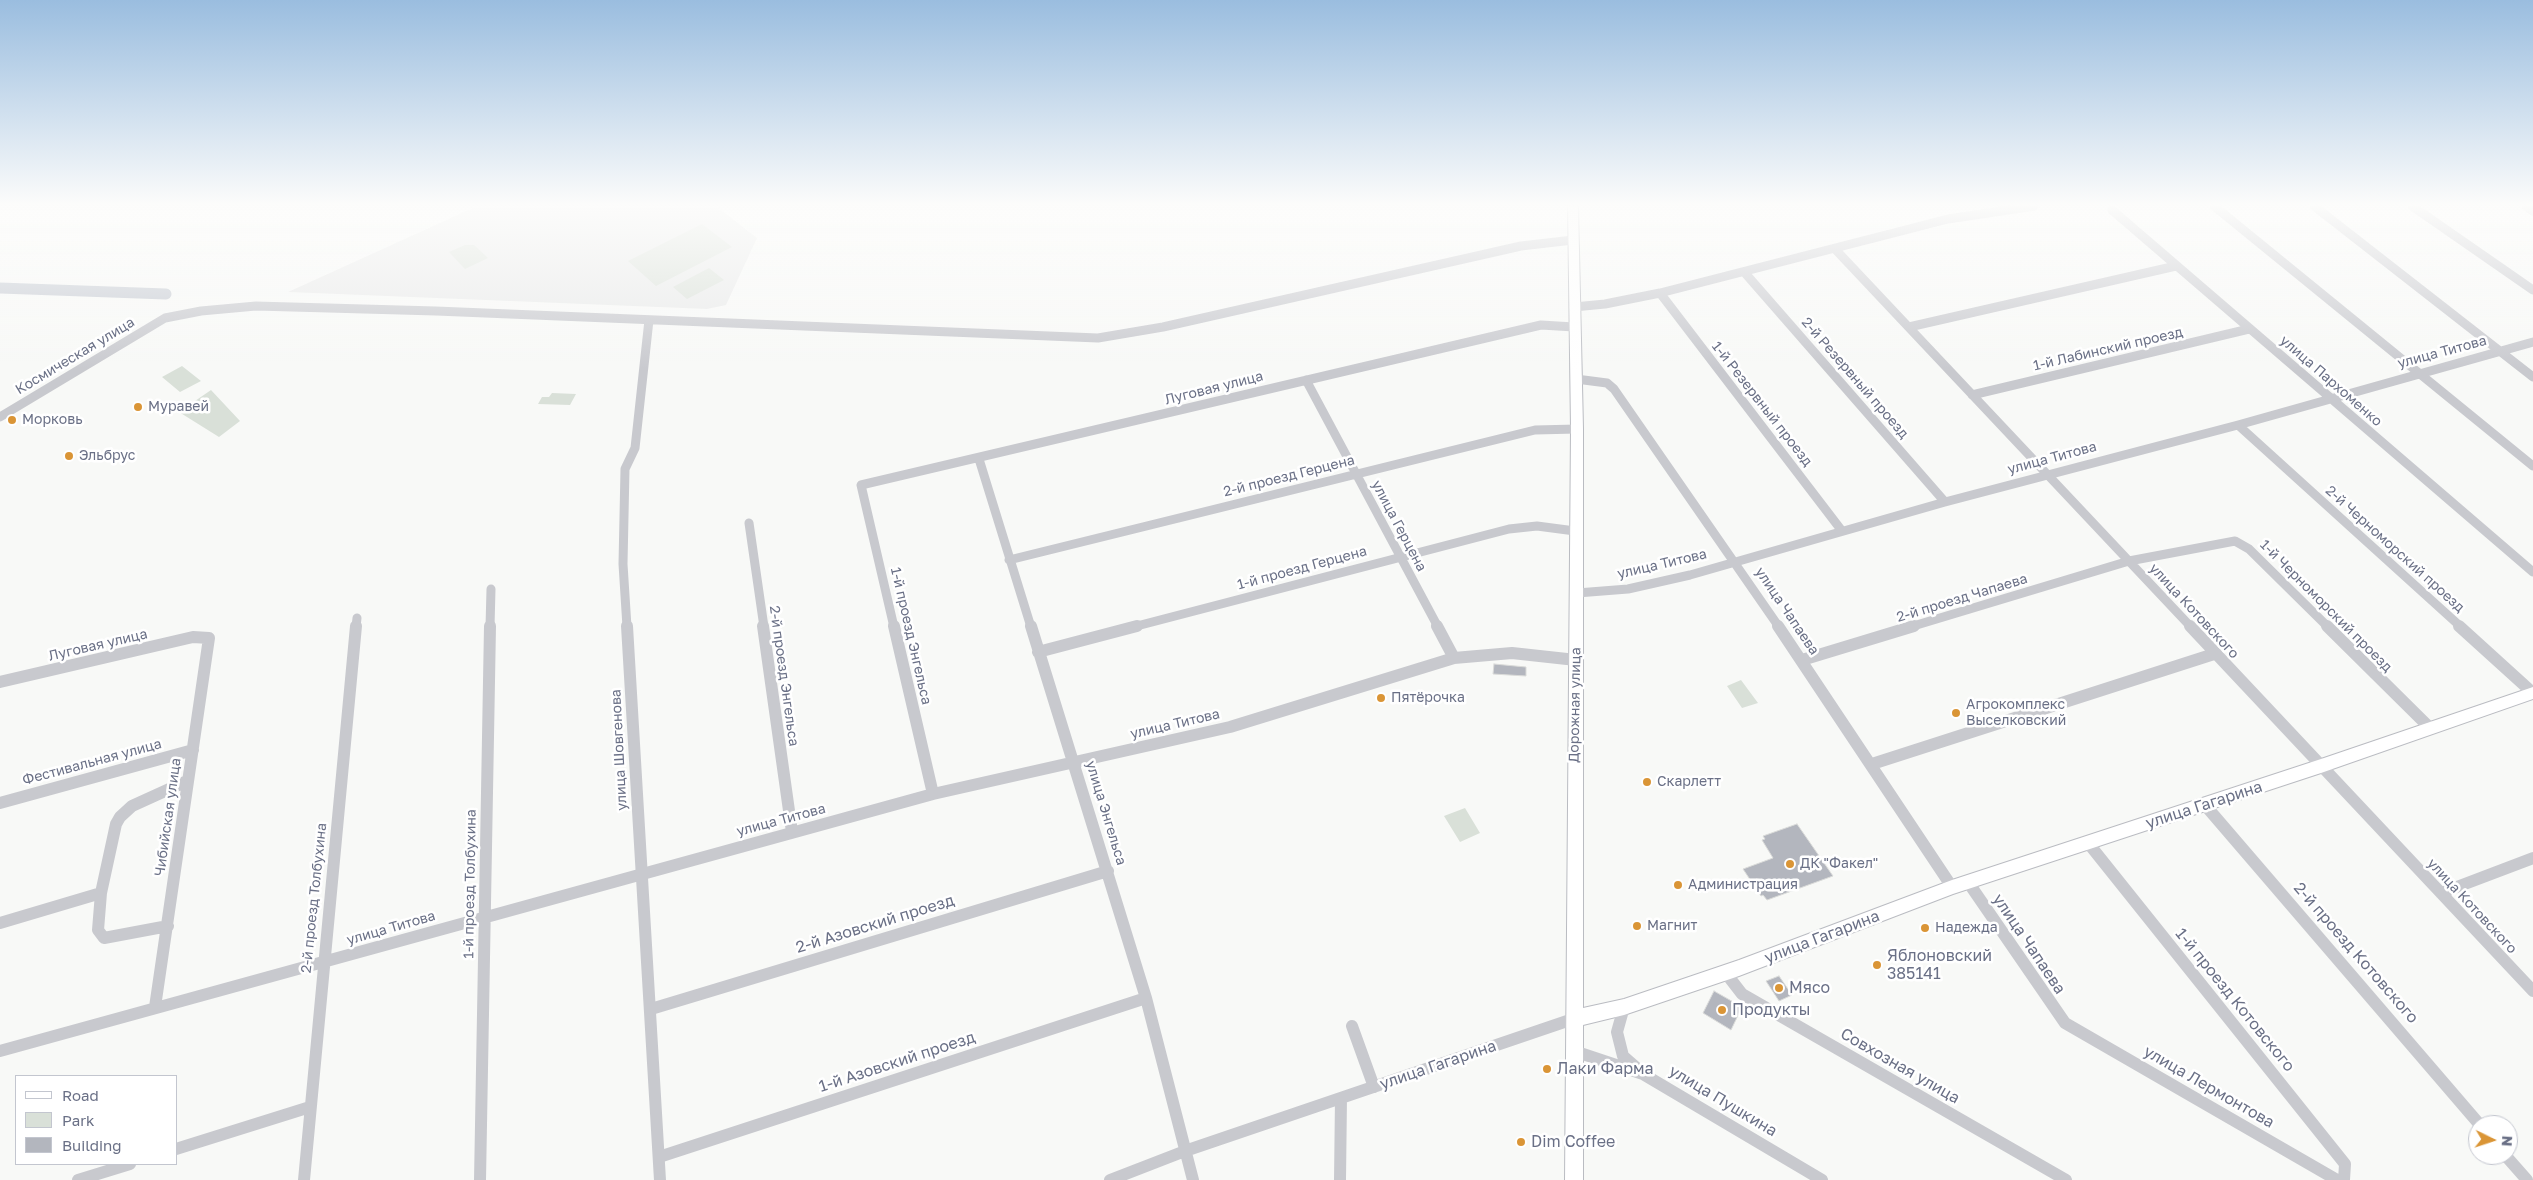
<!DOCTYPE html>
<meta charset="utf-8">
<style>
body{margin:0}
#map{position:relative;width:2533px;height:1180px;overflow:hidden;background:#f8f9f7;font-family:"Golos Text",sans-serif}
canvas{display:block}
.legend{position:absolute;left:15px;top:1075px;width:162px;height:90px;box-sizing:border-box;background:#fff;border:1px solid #c3c6cf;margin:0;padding:6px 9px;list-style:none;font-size:15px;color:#6a7086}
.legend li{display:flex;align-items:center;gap:10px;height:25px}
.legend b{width:25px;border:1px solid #c3c6cf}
.north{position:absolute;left:2468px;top:1115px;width:50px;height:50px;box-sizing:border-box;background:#fff;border:1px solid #c3c6cf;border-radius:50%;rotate:94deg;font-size:14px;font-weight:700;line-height:20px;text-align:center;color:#6a7086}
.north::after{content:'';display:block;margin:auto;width:18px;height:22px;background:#da9536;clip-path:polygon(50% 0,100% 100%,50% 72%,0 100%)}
</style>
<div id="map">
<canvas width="2533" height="1180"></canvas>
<ul class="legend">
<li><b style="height:6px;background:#fff"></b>Road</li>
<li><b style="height:14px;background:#d9e0d8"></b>Park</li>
<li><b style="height:14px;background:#b3b6be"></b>Building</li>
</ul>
<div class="north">N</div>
</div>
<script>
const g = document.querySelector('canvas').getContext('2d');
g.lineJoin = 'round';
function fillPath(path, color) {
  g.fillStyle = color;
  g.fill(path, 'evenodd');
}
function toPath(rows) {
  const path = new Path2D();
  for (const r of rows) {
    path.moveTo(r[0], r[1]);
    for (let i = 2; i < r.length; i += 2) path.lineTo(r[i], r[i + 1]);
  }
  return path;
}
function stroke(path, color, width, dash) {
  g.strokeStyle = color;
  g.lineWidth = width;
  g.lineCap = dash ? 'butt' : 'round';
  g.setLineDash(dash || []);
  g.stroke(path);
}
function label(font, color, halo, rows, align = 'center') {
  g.font = font + ' "Golos Text",sans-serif';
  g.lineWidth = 5;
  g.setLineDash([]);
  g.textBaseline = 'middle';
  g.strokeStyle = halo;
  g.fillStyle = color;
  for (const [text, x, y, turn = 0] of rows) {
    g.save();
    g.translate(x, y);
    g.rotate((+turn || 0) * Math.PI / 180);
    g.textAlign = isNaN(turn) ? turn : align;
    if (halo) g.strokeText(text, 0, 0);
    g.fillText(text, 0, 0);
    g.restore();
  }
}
fillPath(toPath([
 [475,207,717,207,757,238,726,305,707,309,288,292]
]), '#e9eaea');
fillPath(toPath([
 [702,224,732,247,656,286,628,261],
 [465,245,474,245,488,258,465,269,449,252],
 [709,268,724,280,687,299,673,287],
 [182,366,201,381,180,392,162,377],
 [211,390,240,421,219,437,179,412],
 [552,393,576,394,570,405,538,404,542,397,549,397],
 [1741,680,1758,703,1742,708,1727,686],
 [1465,808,1480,833,1460,842,1444,816]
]), '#d9e0d8');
stroke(toPath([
 [0,288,166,294]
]), '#c5cad2', 11);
const building = toPath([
 [1494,664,1526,667,1526,676,1493,674,1494,664],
 [1797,824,1833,876,1767,900,1763,895,1761,896,1743,869,1773,858,1762,840,1765,839,1763,836,1797,824],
 [1779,976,1792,995,1779,1001,1766,981,1779,976],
 [1714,991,1742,1007,1731,1030,1703,1013,1714,991]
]);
fillPath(building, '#b3b6be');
stroke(building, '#dadbd9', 1);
const secondary = toPath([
 [1568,206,1578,206,1583,429,1583,1008,1624,999,1739,960,1952,880,2321,759,2533,687,2533,699,2321,773,1953,894,1739,976,1624,1015,1583,1025,1583,1180,1565,1180,1571,429,1568,206]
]);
stroke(secondary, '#babcc2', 2);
stroke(toPath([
 [2214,206,2533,466],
 [2314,206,2533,377],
 [2412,206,2533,290],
 [2526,206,2533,211],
 [2112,210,2533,572],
 [1835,249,2191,627],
 [1745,273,1945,502],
 [1660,293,1842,531],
 [1574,307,1605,304,1660,293,1948,219,2034,206],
 [1909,327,2176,266],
 [1576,379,1607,383,1614,389,1779,627],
 [1306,380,1438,627],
 [1972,395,2249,329],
 [0,417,165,318,201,311,256,306,436,311,1098,338,1163,327,1521,246,1573,240],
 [2238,425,2461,627],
 [979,459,1031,627],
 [749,523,764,627],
 [1009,560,1535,430,1577,429],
 [1577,593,1628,589,1690,575,1945,502,2238,425,2533,342],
 [356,627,357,618],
 [490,627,491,589],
 [627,627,623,564,625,469,635,448,649,320],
 [894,627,861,485,1541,325,1574,327],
 [1133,627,1509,529,1537,526,1575,531],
 [1910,627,2129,561,2235,541,2249,549,2328,627]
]), '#c8c9ce', 9);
stroke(toPath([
 [627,626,660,1180],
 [763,626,792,832],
 [894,626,933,794],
 [1031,626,1146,998,1193,1180],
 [1437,626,1454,658],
 [1778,626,1952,887],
 [2190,626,2533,991],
 [2327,626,2429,727],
 [2459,626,2533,693],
 [1038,652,1137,626],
 [1802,660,1914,626],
 [0,682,193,637,209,638,155,1007],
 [1872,764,2214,654],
 [0,803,193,750],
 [2205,805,2480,1125],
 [2089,844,2345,1164,2344,1180],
 [1968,882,2065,1023,2337,1180],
 [2441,893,2533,858],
 [0,923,101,893],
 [168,926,104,938,98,930,101,893,116,824,120,817,132,806,187,781],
 [1725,972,1742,994,2066,1180],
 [1624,1007,1617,1032,1623,1056,1639,1070],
 [651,1009,1108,871],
 [1352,1026,1374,1087],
 [0,1051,933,794,1230,727,1454,658,1512,653,1576,660],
 [1574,1051,1643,1074,1822,1180],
 [176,1149,310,1107],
 [2505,1155,2527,1180],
 [659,1157,1146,998],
 [78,1180,130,1164],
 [304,1180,356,626],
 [480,1180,490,626],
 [1110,1180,1185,1151,1573,1019],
 [1340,1180,1341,1098]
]), '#c8c9ce', 12);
fillPath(secondary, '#fff');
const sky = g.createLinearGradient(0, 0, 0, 372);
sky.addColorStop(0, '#9abddf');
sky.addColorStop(0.55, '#fcfcfb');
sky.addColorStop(1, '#fcfcfb00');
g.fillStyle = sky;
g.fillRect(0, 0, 2533, 372);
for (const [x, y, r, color] of [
 [138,407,5,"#da9536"],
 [12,420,5,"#da9536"],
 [69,456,5,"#da9536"],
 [1381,698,5,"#da9536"],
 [1956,713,5,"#da9536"],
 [1647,782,5,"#da9536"],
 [1790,864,5,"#da9536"],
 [1678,885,5,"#da9536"],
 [1637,926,5,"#da9536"],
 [1925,928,5,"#da9536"],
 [1877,965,5,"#da9536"],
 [1779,988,5,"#da9536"],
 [1722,1010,5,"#da9536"],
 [1547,1069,5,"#da9536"],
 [1521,1142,5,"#da9536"]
]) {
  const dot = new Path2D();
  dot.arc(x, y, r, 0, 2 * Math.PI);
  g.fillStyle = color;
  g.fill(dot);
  stroke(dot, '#fff', 2);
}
label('14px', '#6a7086', '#fff', [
 ["1-й Лабинский проезд",2108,349,-13],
 ["улица Титова",2442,352,-15],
 ["Космическая улица",75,356,-31],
 ["2-й Резервный проезд",1855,378,49],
 ["улица Пархоменко",2331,381,41],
 ["Луговая улица",1214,388,-14],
 ["1-й Резервный проезд",1762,404,52],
 ["улица Титова",2052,458,-15],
 ["2-й проезд Герцена",1289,476,-14],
 ["улица Герцена",1399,526,62],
 ["2-й Черноморский проезд",2395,549,42],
 ["улица Титова",1662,564,-13],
 ["1-й проезд Герцена",1302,568,-15],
 ["2-й проезд Чапаева",1962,598,-17],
 ["1-й Черноморский проезд",2326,606,45],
 ["улица Чапаева",1787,611,56],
 ["улица Котовского",2194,611,47],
 ["1-й проезд Энгельса",911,636,77],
 ["Луговая улица",98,645,-13],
 ["2-й проезд Энгельса",784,676,82],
 ["Дорожная улица",1575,705,-89],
 ["улица Титова",1175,724,-13],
 ["улица Шовгенова",619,750,-93],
 ["Фестивальная улица",92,762,-15],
 ["улица Энгельса",1106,813,73],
 ["Чибийская улица",168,817,-82],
 ["улица Титова",781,820,-15],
 ["1-й проезд Толбухина",470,884,-89],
 ["2-й проезд Толбухина",314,898,-84],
 ["улица Котовского",2472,906,47],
 ["улица Титова",391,928,-16]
]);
label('14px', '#6a7086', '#fff', [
 ["Муравей",148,407],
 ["Морковь",22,420],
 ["Эльбрус",79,456],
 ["Пятёрочка",1391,698],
 ["Агрокомплекс",1966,705],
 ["Выселковский",1966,721],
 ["Скарлетт",1657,782],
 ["ДК \"Факел\"",1800,864],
 ["Администрация",1688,885],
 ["Магнит",1647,926],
 ["Надежда",1935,928]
], 'left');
label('16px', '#6a7086', '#fff', [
 ["улица Гагарина",2204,805,-18],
 ["2-й Азовский проезд",875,924,-17],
 ["улица Гагарина",1822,937,-21],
 ["улица Чапаева",2029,944,56],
 ["2-й проезд Котовского",2356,953,49],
 ["1-й проезд Котовского",2235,1000,51],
 ["1-й Азовский проезд",897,1062,-18],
 ["улица Гагарина",1438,1065,-19],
 ["Совхозная улица",1900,1066,30],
 ["улица Лермонтова",2209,1087,30],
 ["улица Пушкина",1723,1101,31]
]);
label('16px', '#6a7086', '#fff', [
 ["Яблоновский",1887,956],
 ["385141",1887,974],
 ["Мясо",1789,988],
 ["Продукты",1732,1010],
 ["Лаки Фарма",1557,1069],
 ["Dim Coffee",1531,1142]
], 'left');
</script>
